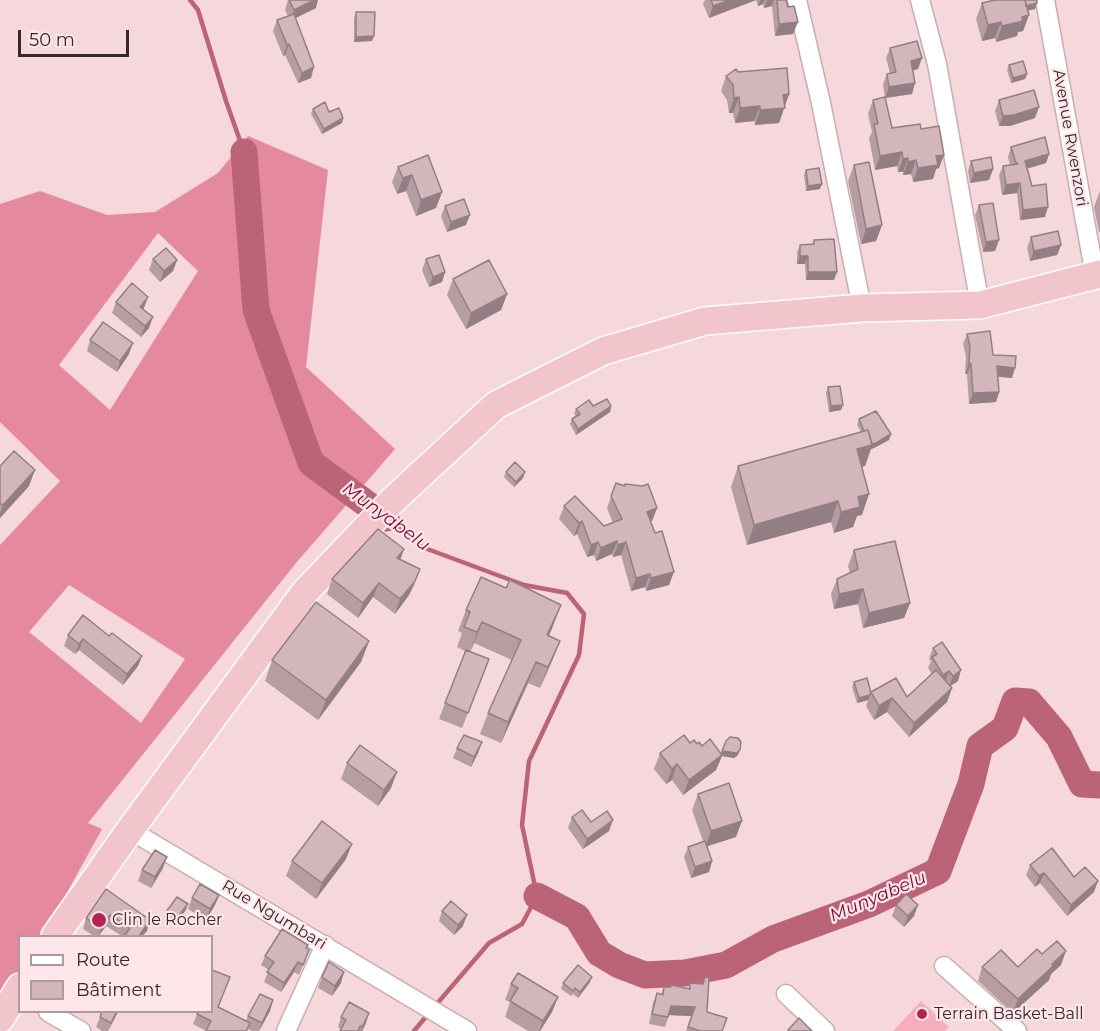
<!DOCTYPE html>
<meta charset="utf-8">
<style>
body{margin:0}
#map{position:relative;width:1100px;height:1031px;overflow:hidden;background:#f5d7dc;font-family:Montserrat,sans-serif}
canvas{display:block}
.legend{position:absolute;left:18px;top:935px;width:195px;height:78px;box-sizing:border-box;background:#fee6ea;border:2px solid #ad9a9e;margin:0;padding:8px 10px;list-style:none;font-size:18px;color:#34292b}
.legend li{display:flex;align-items:center;gap:12px;height:30px}
.legend b{width:30px;border:2px solid #ad9a9e}
.scale{position:absolute;left:18px;top:30px;width:111px;height:27px;box-sizing:border-box;border:3px solid #34292b;border-top:0;padding-left:8px;font-size:18px;line-height:21px;white-space:nowrap;color:#34292b;-webkit-text-stroke:4px #fee6ea;paint-order:stroke}
</style>
<div id="map">
<canvas width="1100" height="1031"></canvas>
<ul class="legend">
<li><b style="height:8px;background:#fff"></b>Route</li>
<li><b style="height:16px;background:#d2b6bb"></b>Bâtiment</li>
</ul>
<div class="scale">50 m</div>
</div>
<script>
const g = document.querySelector('canvas').getContext('2d');
g.lineJoin = 'round';
function fillPath(path, color) {
  g.fillStyle = color;
  g.fill(path, 'evenodd');
}
function toPath(rows) {
  const path = new Path2D();
  for (const r of rows) {
    path.moveTo(r[0], r[1]);
    for (let i = 2; i < r.length; i += 2) path.lineTo(r[i], r[i + 1]);
  }
  return path;
}
function stroke(path, color, width, dash) {
  g.strokeStyle = color;
  g.lineWidth = width;
  g.lineCap = dash ? 'butt' : 'round';
  g.setLineDash(dash || []);
  g.stroke(path);
}
function label(font, color, halo, rows, align = 'center') {
  g.font = font + ' Montserrat,sans-serif';
  g.lineWidth = 4.5;
  g.setLineDash([]);
  g.textBaseline = 'middle';
  g.strokeStyle = halo;
  g.fillStyle = color;
  for (const [text, x, y, turn = 0] of rows) {
    g.save();
    g.translate(x, y);
    g.rotate((+turn || 0) * Math.PI / 180);
    g.textAlign = isNaN(turn) ? turn : align;
    if (halo) g.strokeText(text, 0, 0);
    g.fillText(text, 0, 0);
    g.restore();
  }
}
fillPath(toPath([
 [921,1001,949,1027,945,1031,893,1031]
]), '#f7aebc');
fillPath(toPath([
 [248,136,328,170,306,367,395,449,296,563,88,823,102,829,43,936,20,936,19,979,0,1014,0,545,60,481,0,422,0,204,40,191,107,215,155,212,218,173],
 [158,233,198,271,110,410,59,365],
 [69,585,185,659,141,723,29,632]
]), '#e58a9e');
stroke(toPath([
 [190,0,198,10,226,101,244,152],
 [387,519,422,547,524,585,567,593,584,614,579,655,529,761,522,825,537,896,522,924,489,943,435,1006],
 [414,1031,430,1012]
]), '#bb6478', 4.5);
stroke(toPath([
 [244,152,256,310,311,463,386,518],
 [537,896,577,917,599,953,619,965,645,975,685,973,726,965,773,939,869,904,938,871,971,784,980,746,1005,728,1015,701,1029,702,1059,737,1082,784,1100,785]
]), '#bb6478', 27);
const minor = toPath([
 [797,0,821,103,862,308],
 [920,0,937,64,980,305],
 [1045,0,1095,276],
 [130,830,467,1031],
 [944,966,1017,1031],
 [786,994,825,1031],
 [48,1012,81,1031],
 [286,1031,325,945]
]);
const highway = toPath([
 [55,936,130,830,305,592,393,500,496,405,603,351,705,321,862,308,980,305,1100,274],
 [0,1019,20,987]
]);
stroke(minor, '#c9adb1', 21);
stroke(highway, '#fff', 30);
stroke(minor, '#fff', 18);
stroke(highway, '#f2c4cc', 27);
fillPath(toPath([
 [288,0,314,0,316,8,295,18,311,78,298,83,285,55,283,56,273,31,277,20,288,16,285,10],
 [705,0,786,0,793,34,775,36,772,6,764,8,763,4,758,6,756,0,709,18,703,4],
 [991,0,1037,0,1035,9,1028,10,1029,15,1023,31,1018,32,1017,36,996,42,995,38,982,41,976,19,982,3,991,1],
 [356,12,374,36,372,41,354,42,354,18],
 [890,48,918,69,913,70,915,83,912,94,885,98,883,84,887,74,890,73,886,58],
 [1009,65,1027,74,1025,79,1011,83,1007,70],
 [738,72,789,94,779,123,755,125,754,121,735,123,733,113,729,113,727,100,721,91,726,76],
 [873,100,892,128,921,129,944,155,939,168,936,169,933,179,913,182,911,174,903,175,903,172,898,172,897,166,875,170,869,138,872,132,868,114],
 [999,100,1035,118,1010,126,999,126,995,111],
 [313,109,329,112,343,118,342,123,322,134,311,114],
 [1011,147,1049,154,1046,163,1027,169,1032,186,1045,217,1020,220,1017,193,1002,195,999,175,1003,166,1010,165,1008,157],
 [971,161,993,169,989,180,970,183,968,171],
 [854,165,882,225,876,241,861,244,848,181],
 [398,167,442,192,436,208,416,216,406,191,397,194,392,182],
 [806,170,820,189,806,191,804,175],
 [1100,191,1100,232,1099,232,1094,207],
 [979,205,999,240,995,251,983,252,975,215],
 [445,206,466,225,447,232,441,216],
 [1031,237,1061,245,1057,255,1030,261,1027,248],
 [814,240,834,280,806,280,805,264,797,264,797,252,800,245,812,244],
 [153,259,177,260,173,271,160,282,149,270],
 [426,259,445,272,442,282,429,287,422,270],
 [453,279,507,294,501,310,466,329,447,295],
 [116,302,144,308,143,309,149,328,141,337,112,313],
 [967,334,993,355,1012,378,998,377,999,392,996,402,969,404,967,374,965,374,966,357,963,344],
 [90,340,129,354,117,372,87,351],
 [828,387,841,410,829,412,826,393],
 [593,406,611,406,610,412,576,435,570,424,572,419,576,416,574,414,576,409],
 [859,419,891,434,889,440,874,448,871,449,865,466,861,467,862,515,857,516,853,527,834,533,831,522,747,545,731,487,738,466,861,432,857,425],
 [0,466,29,486,0,518],
 [506,472,523,478,514,487,504,477],
 [616,483,624,486,625,484,657,508,652,521,650,521,669,585,646,591,645,587,631,591,621,555,613,557,612,554,596,561,594,555,587,557,577,534,574,536,559,519,564,506,604,526,613,523,607,508],
 [404,549,400,560,415,584,409,595,395,614,373,597,358,618,327,594,332,579],
 [854,550,910,603,904,618,863,628,858,604,834,609,831,594,837,579,850,573,848,566],
 [466,610,553,626,549,636,560,641,552,661,540,688,528,683,501,743,480,734,488,713,512,660,474,643,470,652,489,659,462,728,439,719,465,651,457,647,462,633,458,631],
 [68,635,109,636,142,656,138,666,123,685,79,650,75,654,64,646],
 [369,641,361,662,318,720,265,681,272,660],
 [933,648,958,681,950,686,952,688,947,702,909,737,887,712,874,720,866,706,868,700,857,703,852,687,854,682,871,692,907,697,932,674,928,668,931,661,929,659],
 [482,742,478,753,471,767,453,758,457,748],
 [690,743,702,746,721,753,738,755,734,758,722,756,716,770,683,795,672,780,666,784,654,769,660,753],
 [347,763,391,788,378,806,341,779],
 [698,794,736,837,707,846,712,861,709,872,691,878,684,857,688,847,703,841,692,810],
 [572,817,591,822,609,831,583,849,568,828],
 [346,859,316,899,286,876,292,861],
 [1030,865,1094,892,1067,916,1040,883,1035,887,1026,875],
 [163,868,151,888,138,881,142,870],
 [106,889,147,931,142,936,122,936,106,926,99,936,94,936,83,929,86,918],
 [219,895,215,905,206,920,188,909,192,898],
 [896,905,918,905,914,916,904,927,892,916],
 [186,910,174,925,164,917,166,912],
 [442,911,463,926,454,935,439,921],
 [307,948,309,950,299,975,294,972,281,992,264,982,269,970,261,965,265,956],
 [1042,954,1061,965,1051,974,1049,980,1013,1013,978,981,982,967,1018,967],
 [322,977,341,983,332,996,318,988],
 [590,982,578,998,573,994,571,996,561,989,563,983],
 [690,983,707,1012,722,1031,686,1031,691,1016,669,1015,665,1027,649,1024,653,1003,657,993,661,994,664,987,688,989],
 [511,984,558,997,552,1012,540,1031,528,1031,505,1017,510,1002,505,1000],
 [273,1000,270,1011,259,1031,252,1031,248,1029,247,1031,206,1031,193,1024,197,1014,218,1007,246,1021,248,1016],
 [118,1011,108,1031,102,1031,96,1027,100,1017],
 [341,1017,366,1023,362,1031,340,1031,341,1030,338,1027]
]), '#b59da1');
fillPath(toPath([
 [314,0,318,0,316,8,290,21,294,10],
 [730,0,756,0,709,18,713,6],
 [760,0,765,0,763,4,758,6],
 [767,0,774,0,772,6,764,8],
 [1037,3,1035,9,1022,12,1024,7],
 [1029,15,1023,31,1018,32,1017,36,996,42,1002,26,1022,17],
 [798,22,793,34,775,36,779,24],
 [1001,22,995,38,982,41,988,25],
 [374,36,372,41,354,42,356,37],
 [289,44,285,55,283,56,287,45],
 [922,58,918,69,908,72,911,61],
 [314,67,311,78,298,83,302,73],
 [1027,74,1025,79,1011,83,1013,78],
 [915,83,912,94,885,98,889,87],
 [789,94,779,123,755,125,760,110,783,95],
 [739,97,733,113,729,113,734,98],
 [760,106,754,121,735,123,740,108],
 [1039,107,1035,118,1010,126,999,126,1003,116],
 [343,118,342,123,322,134,324,129],
 [902,152,897,166,875,170,880,156],
 [1049,154,1046,163,1021,170,1025,161],
 [944,155,939,168,936,169,933,179,913,182,918,168,936,156],
 [908,158,903,172,898,172,903,159],
 [916,160,911,174,903,175,908,162],
 [993,169,989,180,970,183,974,173],
 [412,175,406,191,397,194,403,178],
 [1020,183,1017,193,1002,195,1006,185],
 [822,184,820,189,806,191,808,186],
 [442,192,436,208,416,216,421,200],
 [1048,207,1045,217,1020,220,1023,210],
 [470,215,466,225,447,232,451,222],
 [882,225,876,241,861,244,866,229],
 [999,240,995,251,983,252,986,242],
 [1061,245,1057,255,1030,261,1034,251],
 [800,256,808,256,805,264,797,264],
 [177,260,173,271,160,282,164,271],
 [445,272,442,282,429,287,433,277],
 [808,272,837,272,834,280,806,280],
 [507,294,501,310,466,329,471,313],
 [148,297,144,308,136,317,140,307],
 [153,317,149,328,141,337,145,326],
 [133,343,129,354,117,372,120,361],
 [969,363,971,364,967,374,965,374],
 [997,366,1015,368,1012,378,994,376],
 [999,392,996,402,969,404,973,393],
 [843,405,841,410,829,412,831,406],
 [611,406,610,412,576,435,578,429],
 [891,434,889,440,874,448,871,449,865,466,849,470,857,449],
 [35,470,29,486,0,518,0,514,3,505],
 [525,472,523,478,514,487,516,482],
 [869,494,862,515,857,516,853,527,834,533,841,512,858,497],
 [838,501,831,522,747,545,754,525],
 [657,508,652,521,642,524,647,512],
 [582,521,577,534,574,536,579,523],
 [617,541,612,554,596,561,601,548],
 [598,542,594,555,587,557,591,545],
 [626,542,621,555,613,557,618,545],
 [404,549,399,563,397,558],
 [420,569,409,595,395,614,400,599],
 [674,572,669,585,646,591,651,578],
 [650,574,645,587,631,591,636,578],
 [379,583,373,597,358,618,363,603],
 [863,589,858,604,834,609,839,594],
 [910,603,904,618,863,628,869,613],
 [561,605,553,626,539,656,547,635],
 [482,622,474,643,470,653,477,632],
 [83,639,79,650,75,654,79,644],
 [369,641,361,662,318,720,326,700],
 [560,641,552,661,540,688,548,667],
 [142,656,138,666,123,685,127,674],
 [536,662,528,683,501,743,508,722],
 [961,670,958,681,949,687,953,676],
 [949,671,945,681,940,685,943,675],
 [952,688,947,702,909,737,914,723],
 [870,695,868,700,857,703,859,698],
 [892,698,887,712,874,720,879,706],
 [482,742,478,753,471,767,474,757],
 [740,750,738,755,734,758,722,756,716,770,683,795,689,780,720,756,722,751],
 [677,764,672,780,666,784,672,769],
 [397,772,391,788,378,806,384,790],
 [613,820,609,831,583,849,587,839],
 [742,821,736,837,705,847,711,831],
 [352,844,346,859,316,899,322,883],
 [167,857,163,868,151,888,155,877],
 [712,861,709,872,691,878,695,867],
 [1044,873,1040,883,1035,887,1039,876],
 [1098,881,1094,892,1067,916,1071,905],
 [219,895,215,905,206,920,210,909],
 [188,904,186,910,174,925,176,919],
 [918,905,914,916,904,927,908,916],
 [110,915,106,926,98,936,101,928],
 [467,915,463,926,454,935,458,925],
 [150,920,147,931,142,936,139,936],
 [1066,951,1061,965,1051,974,1049,980,1013,1013,1018,999,1052,964],
 [298,962,294,972,281,992,284,983],
 [344,972,341,983,332,996,335,986],
 [592,977,590,982,578,998,580,992],
 [558,997,552,1012,540,1031,539,1031,543,1021],
 [273,1000,270,1011,259,1031,262,1023],
 [671,1006,695,1007,691,1016,667,1015],
 [117,1011,118,1011,117,1014,108,1031],
 [369,1013,366,1023,362,1031,361,1031]
]), '#937f83');
const building = toPath([
 [289,0,314,0,294,10,289,0],
 [711,0,730,0,713,6,711,0],
 [777,0,786,0,788,7,794,6,798,22,779,24,777,0],
 [995,0,1025,0,1029,15,1022,17,1023,21,1002,26,1001,22,988,25,982,3,995,0],
 [1025,0,1037,0,1037,3,1026,6,1025,0],
 [356,12,375,12,374,36,356,37,356,12],
 [294,14,314,67,302,73,289,44,287,45,277,20,294,14],
 [917,41,922,58,911,61,915,83,889,87,887,74,896,72,890,48,917,41],
 [1023,61,1027,74,1013,78,1009,65,1023,61],
 [787,68,789,94,783,95,785,108,760,110,760,106,740,108,739,97,734,98,733,85,726,76,736,69,738,72,787,68],
 [1034,90,1039,107,1014,115,1003,116,999,100,1034,90],
 [885,97,892,128,920,124,921,129,939,126,944,155,936,156,938,165,918,168,916,160,908,162,908,158,903,159,902,152,880,156,874,124,878,124,873,100,885,97],
 [325,102,329,112,339,108,343,118,324,129,313,109,325,102],
 [1045,137,1049,154,1025,161,1032,186,1046,184,1048,207,1023,210,1020,183,1006,185,1003,166,1018,164,1016,163,1011,147,1045,137],
 [428,155,442,192,421,200,412,175,403,178,398,167,428,155],
 [991,157,993,169,974,173,971,161,991,157],
 [869,162,882,225,866,229,854,165,869,162],
 [819,168,822,184,808,186,806,170,819,168],
 [464,199,470,215,451,222,445,206,464,199],
 [993,203,999,240,986,242,979,205,993,203],
 [1058,231,1061,245,1034,251,1031,237,1058,231],
 [834,239,837,272,808,272,808,256,800,256,800,245,814,244,814,240,834,239],
 [166,248,177,260,164,271,153,259,166,248],
 [439,255,445,272,433,277,426,259,439,255],
 [489,260,507,294,471,313,453,279,489,260],
 [132,283,148,297,140,307,153,317,145,326,116,302,132,283],
 [103,322,133,343,120,361,90,340,103,322],
 [990,331,993,355,1016,356,1015,368,997,366,999,392,973,393,971,364,969,363,970,346,967,334,990,331],
 [840,386,843,405,831,406,828,387,840,386],
 [607,399,611,406,578,429,572,419,580,414,576,409,589,400,593,406,607,399],
 [876,411,891,434,876,443,872,444,868,430,864,431,859,419,876,411],
 [868,430,872,445,857,449,869,494,858,497,860,507,841,512,838,501,754,525,738,466,868,430],
 [14,451,35,470,3,505,0,503,0,466,14,451],
 [515,462,525,472,516,482,506,472,515,462],
 [616,483,625,486,625,484,642,486,648,484,657,508,647,512,655,533,662,531,674,572,651,578,650,574,636,578,626,542,618,545,617,541,601,548,598,542,591,545,582,521,579,523,564,506,575,496,604,526,622,519,611,496,616,483],
 [378,529,404,549,397,558,420,569,415,581,400,599,379,583,363,603,332,579,378,529],
 [895,541,910,603,869,613,863,589,839,594,837,579,858,569,854,550,895,541],
 [481,577,506,588,510,580,561,605,547,635,560,641,548,667,536,662,508,722,488,713,521,640,482,622,477,632,464,627,470,612,466,610,481,577],
 [316,602,369,641,326,700,272,660,316,602],
 [83,615,109,636,112,633,142,656,127,674,83,639,79,644,68,635,83,615],
 [942,642,961,670,953,676,949,671,943,675,932,657,937,654,933,648,942,642],
 [466,650,489,659,468,713,445,703,466,650],
 [936,670,952,688,914,723,892,698,879,706,871,692,896,678,907,697,936,670],
 [867,678,871,693,871,692,870,695,859,698,854,682,867,678],
 [464,735,482,742,474,757,457,748,464,735],
 [684,735,690,743,694,740,697,744,699,742,702,746,710,739,722,755,689,780,677,764,672,769,660,753,684,735],
 [730,737,738,738,741,742,740,750,736,753,722,751,726,741,730,737],
 [360,745,397,772,384,790,347,763,360,745],
 [729,783,742,821,711,831,698,794,729,783],
 [582,810,591,822,607,811,613,820,587,839,572,817,582,810],
 [322,821,352,844,322,883,292,861,322,821],
 [705,841,712,861,695,867,688,847,705,841],
 [1052,848,1074,877,1085,867,1098,881,1071,905,1044,873,1039,876,1030,865,1052,848],
 [155,850,167,857,155,877,142,870,155,850],
 [200,884,219,895,210,909,192,898,200,884],
 [106,889,150,920,139,936,127,936,125,935,130,928,110,915,101,928,86,918,106,889],
 [906,894,918,905,908,916,896,905,906,894],
 [177,897,188,904,176,919,166,912,177,897],
 [451,901,467,915,458,925,442,911,451,901],
 [282,929,308,945,306,948,309,950,303,965,298,962,284,983,267,972,274,962,265,956,282,929],
 [1057,941,1066,951,1052,964,1053,966,1018,999,982,967,1001,950,1018,967,1037,949,1042,954,1057,941],
 [329,962,344,972,335,986,322,977,329,962],
 [578,965,592,977,580,992,575,988,573,991,563,983,578,965],
 [212,970,230,977,218,1007,250,1023,246,1031,206,1031,211,1021,197,1014,198,1011,212,1011,212,970],
 [518,973,558,997,543,1021,510,1001,518,988,511,984,518,973],
 [705,977,709,978,707,1012,727,1018,722,1031,700,1031,688,1027,695,1007,671,1006,668,1017,652,1014,657,993,663,995,664,987,671,987,671,985,690,989,690,983,703,984,705,977],
 [260,994,273,1000,262,1023,248,1016,260,994],
 [349,1002,369,1013,362,1027,360,1026,358,1031,340,1031,346,1020,341,1017,349,1002],
 [102,1011,117,1011,111,1023,100,1017,102,1011],
 [799,1018,812,1031,789,1031,788,1030,799,1018]
]);
fillPath(building, '#d2b6bb');
stroke(building, '#937f83', 1.5);
for (const [x, y, r, color] of [
 [99,920,8,"#b32355"],
 [922,1014,6,"#b32355"]
]) {
  const dot = new Path2D();
  dot.arc(x, y, r, 0, 2 * Math.PI);
  g.fillStyle = color;
  g.fill(dot);
  stroke(dot, '#fee6ea', 2);
}
label('16px', '#34292b', '#fee6ea', [
 ["Avenue Rwenzori",1070,138,80],
 ["Rue Ngumbari",274,915,31]
]);
label('16px', '#34292b', '#fee6ea', [
 ["Clin le Rocher",112,920],
 ["Terrain Basket-Ball",934,1014]
], 'left');
label('italic 18px', '#7a0a35', '#fee6ea', [
 ["Munyabelu",386,517,36],
 ["Munyabelu",878,897,-23]
]);
</script>
